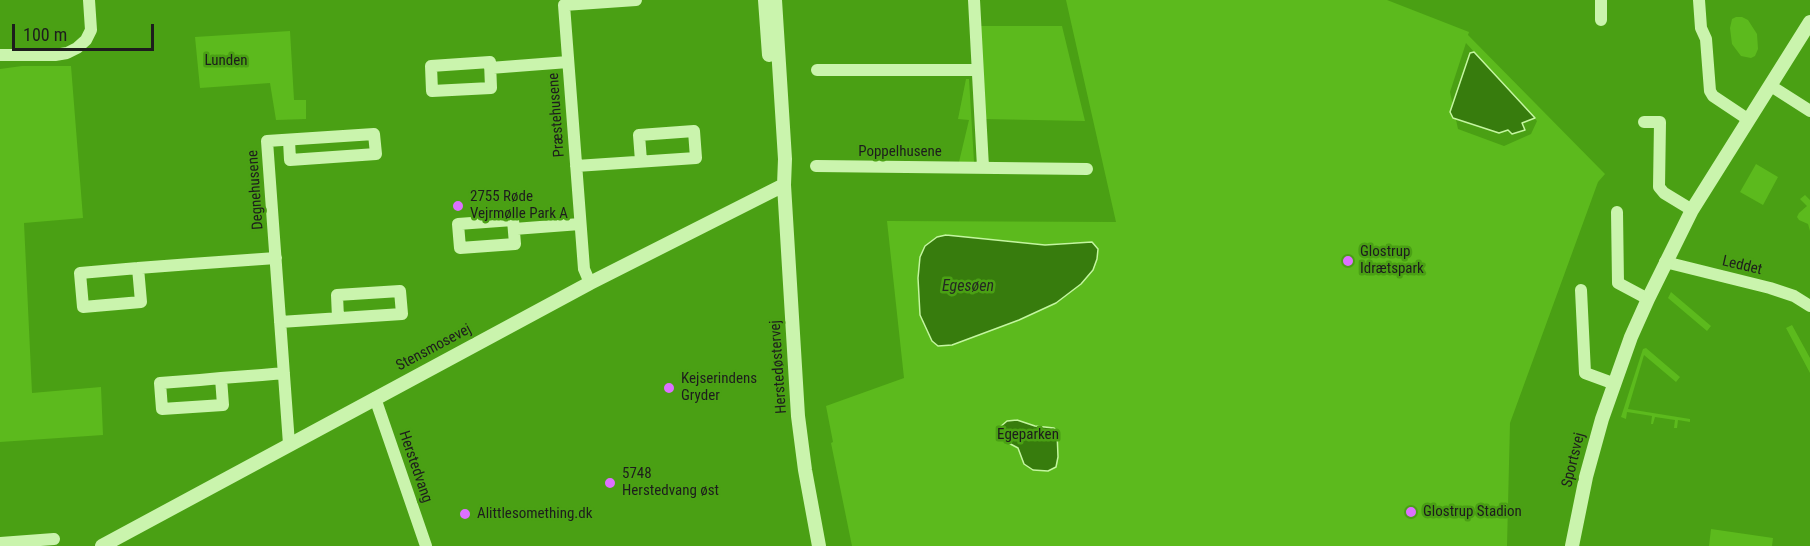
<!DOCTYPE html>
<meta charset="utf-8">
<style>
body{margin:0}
#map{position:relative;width:1810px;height:546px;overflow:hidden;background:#4aa014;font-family:"Roboto Condensed",sans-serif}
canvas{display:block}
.scale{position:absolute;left:12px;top:24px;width:142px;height:27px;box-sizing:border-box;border:3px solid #1d1d1d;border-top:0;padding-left:8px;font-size:18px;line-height:21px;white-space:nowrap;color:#1d1d1d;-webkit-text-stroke:4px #4aa014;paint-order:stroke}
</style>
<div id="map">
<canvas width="1810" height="546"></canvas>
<div class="scale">100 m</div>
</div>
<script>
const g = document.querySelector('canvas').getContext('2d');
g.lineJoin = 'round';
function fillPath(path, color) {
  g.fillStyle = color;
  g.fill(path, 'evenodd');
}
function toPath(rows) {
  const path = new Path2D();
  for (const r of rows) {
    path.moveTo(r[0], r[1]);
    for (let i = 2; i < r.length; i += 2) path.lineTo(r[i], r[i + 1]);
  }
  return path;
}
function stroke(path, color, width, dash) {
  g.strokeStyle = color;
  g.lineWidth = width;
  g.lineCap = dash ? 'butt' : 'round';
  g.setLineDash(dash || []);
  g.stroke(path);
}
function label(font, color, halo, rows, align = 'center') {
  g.font = font + ' "Roboto Condensed",sans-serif';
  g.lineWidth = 5;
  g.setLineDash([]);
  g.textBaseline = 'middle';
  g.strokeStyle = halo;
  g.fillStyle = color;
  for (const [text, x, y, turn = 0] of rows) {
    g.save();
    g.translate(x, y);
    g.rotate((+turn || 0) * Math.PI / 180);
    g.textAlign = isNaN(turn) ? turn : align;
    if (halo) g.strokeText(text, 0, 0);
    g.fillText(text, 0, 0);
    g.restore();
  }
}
fillPath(toPath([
 [1066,0,1387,0,1469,32,1468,35,1605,174,1598,182,1510,423,1507,546,852,546,831,443,833,442,826,406,904,378,887,221,1116,222],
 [1466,43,1537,121,1531,134,1504,146,1458,129,1450,92],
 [962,237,1045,245,1073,242,1056,303,1019,320,952,345,932,341,920,315,918,278,920,257,925,246],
 [1736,17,1742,17,1748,20,1757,34,1758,49,1755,56,1751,58,1741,56,1732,44,1730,28,1732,19],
 [978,26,1062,26,1085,121,984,119],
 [290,31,294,100,306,100,306,119,276,120,270,83,200,88,195,37],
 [22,66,71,66,83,218,24,223,32,393,101,387,103,435,0,442,0,69],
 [966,79,969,79,974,162,959,162,969,120,958,119],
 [1756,164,1778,177,1763,205,1740,192],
 [1805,195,1810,200,1810,231,1808,224,1799,220,1797,217,1799,213,1807,206,1800,199],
 [1671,292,1711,326,1707,331,1668,298],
 [1792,325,1810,358,1810,373,1786,328],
 [1646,348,1680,377,1676,382,1644,355,1628,409,1690,419,1690,422,1678,420,1677,428,1674,428,1675,420,1655,417,1653,424,1651,424,1652,416,1627,412,1626,419,1621,417,1641,355,1643,349],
 [1711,529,1773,538,1772,546,1709,546]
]), '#5cba1d');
const water = toPath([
 [1474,52,1535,118,1522,123,1525,130,1512,134,1508,130,1499,133,1453,118,1450,112,1470,53,1474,52],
 [946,235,1045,245,1092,242,1098,249,1097,259,1093,270,1081,284,1056,303,1019,320,952,345,938,346,932,341,920,315,918,278,920,257,925,246,937,237,946,235],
 [1017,420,1035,426,1054,428,1057,431,1058,457,1056,467,1048,471,1033,470,1024,464,1018,448,1003,440,1000,431,1000,427,1007,421,1017,420]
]);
fillPath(water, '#377c0d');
stroke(water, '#c4f6a0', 1.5);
stroke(toPath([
 [974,0,983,167],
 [1699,0,1701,28,1706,39,1710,91,1713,96,1749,120],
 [1601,20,1601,0],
 [0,55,55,55,67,53,77,48,86,40,91,30,89,0],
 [490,62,491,88,432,91,431,66,490,62],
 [490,68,568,62],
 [817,70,977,70],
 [1771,86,1810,111],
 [1644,122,1660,122,1659,187,1664,193,1692,210],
 [289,140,290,160,376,154,374,134,267,141,289,444],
 [576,166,696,158,694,131,639,135,641,161],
 [816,166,1087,169],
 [1617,212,1618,283,1648,299],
 [513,220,515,244,460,248,458,224,513,220],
 [514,229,580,224],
 [1665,262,1770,288,1794,296,1810,306],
 [138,268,141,302,83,307,80,273,138,268,191,264,276,258],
 [590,283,584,269,564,5,636,0],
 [1581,290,1585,373,1615,384],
 [280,322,402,314,400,291,337,295,338,318],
 [221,378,223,405,162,409,160,383,200,380,221,378,262,375,284,373],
 [375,398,426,546],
 [0,543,54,539]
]), '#caf4ad', 12);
stroke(toPath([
 [765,0,769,55],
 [775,0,785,159,784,185,798,416,805,470,819,546],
 [102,546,590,283,784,185],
 [1572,546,1586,477,1602,419,1631,337,1648,299,1692,210,1810,22]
]), '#caf4ad', 14);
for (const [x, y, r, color] of [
 [458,206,6,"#dd70ff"],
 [1348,261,6,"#dd70ff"],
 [669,388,6,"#dd70ff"],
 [610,483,6,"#dd70ff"],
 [1411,512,6,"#dd70ff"],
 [465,514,6,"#dd70ff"]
]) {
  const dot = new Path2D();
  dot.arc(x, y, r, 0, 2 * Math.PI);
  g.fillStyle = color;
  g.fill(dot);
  stroke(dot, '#4aa014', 2);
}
label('15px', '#1c1d1b', '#4aa014', [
 ["Lunden",226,61],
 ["Egeparken",1028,435]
]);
label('15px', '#1d1d1d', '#4aa014', [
 ["Præstehusene",557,115,-94],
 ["Poppelhusene",900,152],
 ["Degnehusene",256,190,-94],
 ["Leddet",1742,266,13],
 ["Stensmosevej",434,348,-28],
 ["Herstedøstervej",779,367,-94],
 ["Sportsvej",1574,460,-76],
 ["Herstedvang",415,467,71]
]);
label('15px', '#1d1d1d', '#4aa014', [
 ["2755 Røde",470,197],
 ["Vejrmølle Park A",470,214],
 ["Glostrup",1360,252],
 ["Idrætspark",1360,269],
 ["Kejserindens",681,379],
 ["Gryder",681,396],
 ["5748",622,474],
 ["Herstedvang øst",622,491],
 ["Glostrup Stadion",1423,512],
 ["Alittlesomething.dk",477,514]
], 'left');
label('italic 16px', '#242822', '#4aa014', [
 ["Egesøen",968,287]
]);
</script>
